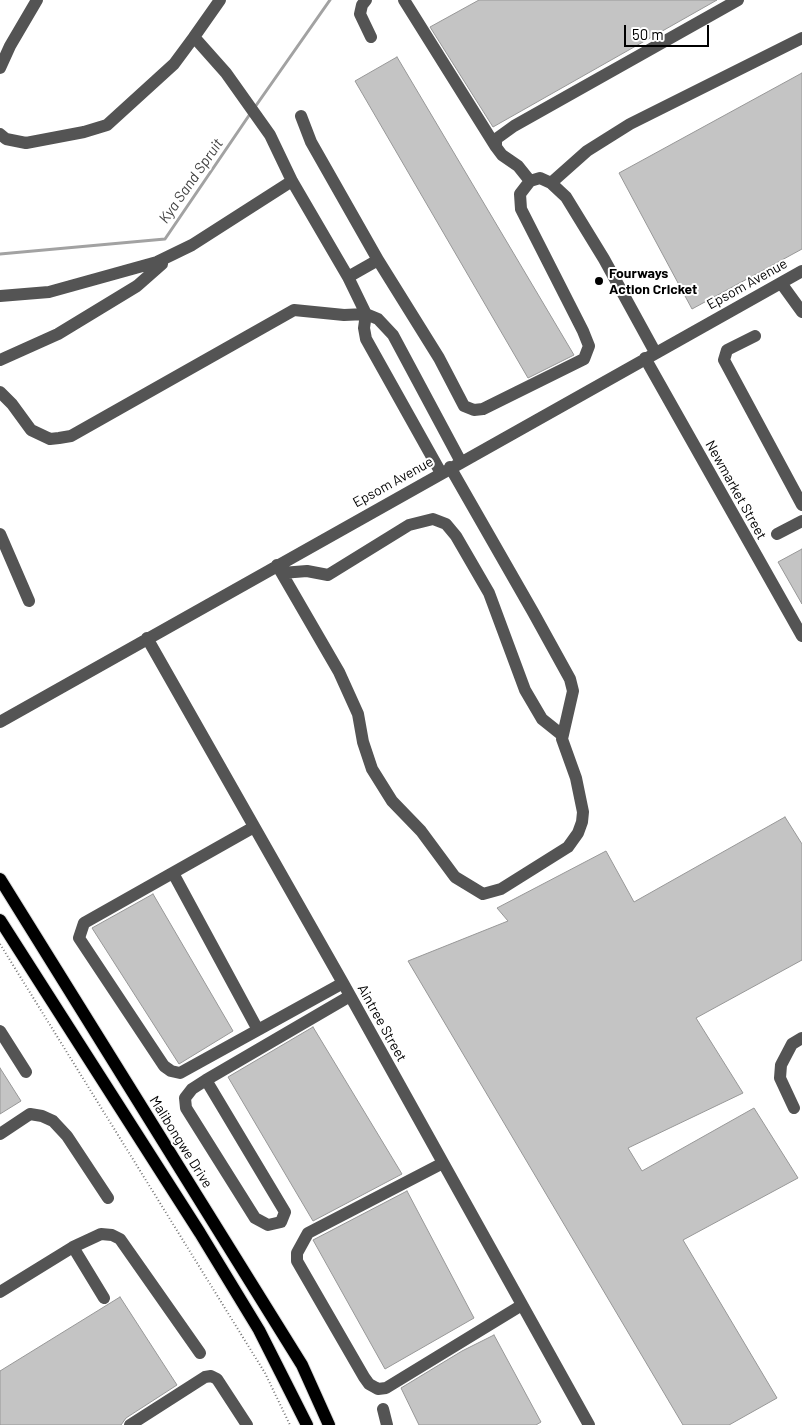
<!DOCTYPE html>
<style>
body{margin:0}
#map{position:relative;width:802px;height:1425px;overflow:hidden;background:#fff;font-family:Barlow,sans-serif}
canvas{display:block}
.scale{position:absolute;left:624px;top:25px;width:85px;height:22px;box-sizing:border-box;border:2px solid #000;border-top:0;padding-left:6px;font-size:15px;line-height:18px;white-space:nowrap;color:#000;-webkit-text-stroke:4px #fff;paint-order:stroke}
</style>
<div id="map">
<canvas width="802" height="1425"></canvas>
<div class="scale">50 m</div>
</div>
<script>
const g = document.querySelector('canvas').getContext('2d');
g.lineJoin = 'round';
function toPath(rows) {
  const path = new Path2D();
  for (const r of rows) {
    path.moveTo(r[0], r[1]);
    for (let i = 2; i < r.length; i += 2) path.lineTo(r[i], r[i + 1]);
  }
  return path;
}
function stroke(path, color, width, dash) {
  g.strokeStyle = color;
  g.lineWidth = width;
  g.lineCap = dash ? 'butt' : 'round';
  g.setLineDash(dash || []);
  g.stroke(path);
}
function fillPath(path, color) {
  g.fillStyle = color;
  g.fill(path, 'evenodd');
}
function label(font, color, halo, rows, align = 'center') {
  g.font = font + ' Barlow,sans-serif';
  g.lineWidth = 4;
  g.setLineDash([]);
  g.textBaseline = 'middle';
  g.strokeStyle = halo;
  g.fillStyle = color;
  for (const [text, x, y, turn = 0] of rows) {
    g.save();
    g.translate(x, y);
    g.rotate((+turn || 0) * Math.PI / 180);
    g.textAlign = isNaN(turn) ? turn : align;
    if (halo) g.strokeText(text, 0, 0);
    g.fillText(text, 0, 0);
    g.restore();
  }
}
stroke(toPath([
 [255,107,330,0],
 [0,254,165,239,250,114]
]), '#a2a2a2', 3);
const building = toPath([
 [479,0,717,0,493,127,430,27,479,0],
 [397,57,574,355,528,378,355,81,397,57],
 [802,73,802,249,692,309,619,173,802,73],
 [802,549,802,604,778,562,802,549],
 [785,817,802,844,802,960,696,1018,743,1093,628,1148,642,1171,754,1108,798,1178,683,1240,777,1398,729,1425,683,1425,408,961,508,921,497,908,606,851,634,902,785,817],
 [153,894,233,1031,179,1064,92,928,153,894],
 [313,1027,402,1174,313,1221,228,1077,313,1027],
 [0,1068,21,1101,0,1114,0,1068],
 [407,1191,474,1318,385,1369,313,1240,407,1191],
 [120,1297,177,1385,126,1418,121,1425,0,1425,0,1371,120,1297],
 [494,1335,541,1422,536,1425,419,1425,401,1388,462,1351,494,1335]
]);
fillPath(building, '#c4c4c4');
stroke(building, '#989898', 1);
const major = toPath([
 [0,879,302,1365,329,1425],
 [0,920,200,1233,259,1330,307,1425]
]);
stroke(major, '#dbdbdb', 14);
stroke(toPath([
 [0,944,265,1373,290,1425]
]), '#767676', 2, [1, 2.5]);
stroke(toPath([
 [220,0,194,37,226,73,270,135,292,181,348,277],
 [366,0,362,5,360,14,371,37],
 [404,0,496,147],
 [0,68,10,46,37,0],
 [301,116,311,142,378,260,348,277,366,314,364,328,366,339,441,473],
 [0,134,6,139,26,143,84,132,107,125,174,64,194,37],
 [551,183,587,151,630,124,802,38],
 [378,260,439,358,464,406,474,410,483,409,584,359,589,346,583,331,521,209,520,194,530,181],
 [781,283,802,312],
 [0,296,49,292,157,262,192,245,292,181],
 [755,336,727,350,724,360,802,505],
 [655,352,604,259,566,197,551,183,540,178,530,181,518,166,502,155,496,147,496,139,514,126,738,0],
 [645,358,802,636],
 [0,360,58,334,137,286,162,264],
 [0,392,12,404,31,430,50,439,59,438,71,436,294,310,344,315,366,314,378,319,393,335,461,462],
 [0,534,29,601],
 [777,534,802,521],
 [277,565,339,672,358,714,363,742,372,769,392,801,421,831,455,877,483,894,501,889,568,847,578,833,582,822,583,812,576,778,562,739,573,691,570,679,533,612,450,467],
 [282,573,307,571,328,575,409,525,433,519,446,524,456,536,489,593,525,690,542,719,562,735],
 [147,638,343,983,589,1425],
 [0,722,802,271],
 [254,827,84,923,79,938,164,1066,171,1071,180,1073,343,983],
 [173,873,258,1030],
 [0,1031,26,1072],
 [206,1080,285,1212,281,1222,268,1225,255,1218,186,1108,185,1098,192,1089,206,1080,350,996],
 [794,1108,780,1078,781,1065,792,1044,802,1038],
 [0,1134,30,1114,42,1116,53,1121,67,1136,108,1198],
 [443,1163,308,1233,297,1253,297,1261,364,1377,369,1384,378,1389,386,1388,522,1305],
 [73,1247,104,1298],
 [0,1292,73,1247,101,1234,112,1235,120,1239,200,1353],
 [383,1409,387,1425],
 [130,1425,205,1377,211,1376,217,1379,247,1425]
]), '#545454', 12);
stroke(major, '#000', 12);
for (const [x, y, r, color] of [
 [599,281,5,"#000"]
]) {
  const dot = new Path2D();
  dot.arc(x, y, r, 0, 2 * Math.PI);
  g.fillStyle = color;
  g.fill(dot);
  stroke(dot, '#fff', 2);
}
label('bold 14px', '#000', '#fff', [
 ["Fourways",609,273],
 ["Action Cricket",609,289]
], 'left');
label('14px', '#000', '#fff', [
 ["Epsom Avenue",747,284,-29],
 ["Epsom Avenue",393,482,-29],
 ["Newmarket Street",736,490,61],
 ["Aintree Street",382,1023,61],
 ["Malibongwe Drive",181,1142,58]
]);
label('italic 15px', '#434343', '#fff', [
 ["Kya Sand Spruit",191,181,-55]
]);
</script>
